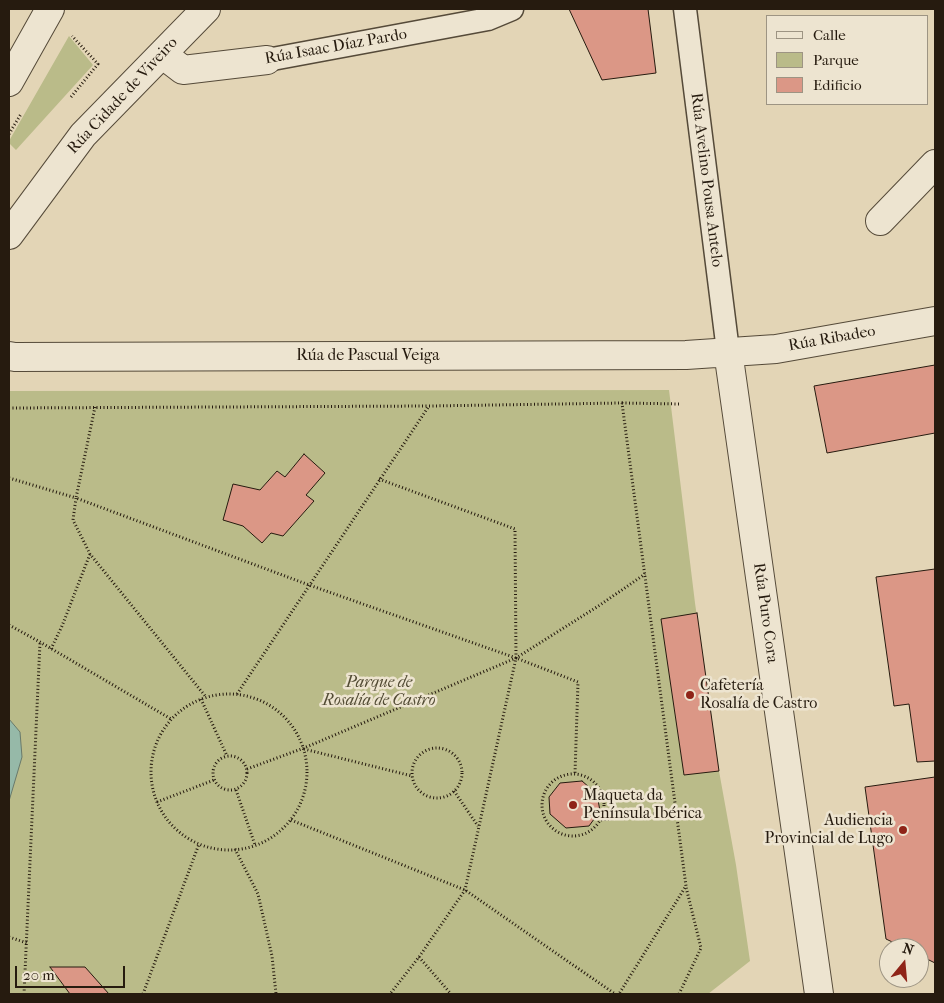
<!DOCTYPE html>
<meta charset="utf-8">
<style>
body{margin:0}
#map{position:relative;width:944px;height:1003px;overflow:hidden;background:#e3d5b6;font-family:"IM FELL French Canon",serif}
canvas{display:block}
.frame{position:absolute;inset:0;border:10px solid #261b0f;pointer-events:none}
.legend{position:absolute;left:766px;top:15px;width:162px;height:90px;box-sizing:border-box;background:#ede4d0;border:1px solid #9d9483;margin:0;padding:6px 9px;list-style:none;font-size:15px;color:#261b0f}
.legend li{display:flex;align-items:center;gap:10px;height:25px}
.legend b{width:25px;border:1px solid #9d9483}
.north{position:absolute;left:879px;top:938px;width:50px;height:50px;box-sizing:border-box;background:#ede4d0;border:1px solid #9d9483;border-radius:50%;rotate:17deg;font-size:14px;font-weight:700;line-height:20px;text-align:center;color:#261b0f}
.north::after{content:'';display:block;margin:auto;width:18px;height:22px;background:#8f2418;clip-path:polygon(50% 0,100% 100%,50% 72%,0 100%)}
.scale{position:absolute;left:15px;top:966px;width:110px;height:22px;box-sizing:border-box;border:2px solid #261b0f;border-top:0;padding-left:6px;font-size:15px;line-height:18px;white-space:nowrap;color:#261b0f;-webkit-text-stroke:4px #ede4d0;paint-order:stroke}
</style>
<div id="map">
<canvas width="944" height="1003"></canvas>
<div class="frame"></div>
<ul class="legend">
<li><b style="height:6px;background:#ede4d0"></b>Calle</li>
<li><b style="height:14px;background:#babb89"></b>Parque</li>
<li><b style="height:14px;background:#db9786"></b>Edificio</li>
</ul>
<div class="north">N</div>
<div class="scale">20 m</div>
</div>
<script>
const g = document.querySelector('canvas').getContext('2d');
g.lineJoin = 'round';
function fillPath(path, color) {
  g.fillStyle = color;
  g.fill(path, 'evenodd');
}
function toPath(rows) {
  const path = new Path2D();
  for (const r of rows) {
    if (r.length === 3) {
      path.moveTo(r[0] + r[2], r[1]);
      path.arc(r[0], r[1], r[2], 0, 2 * Math.PI);
      continue;
    }
    path.moveTo(r[0], r[1]);
    for (let i = 2; i < r.length; i += 2) path.lineTo(r[i], r[i + 1]);
  }
  return path;
}
function stroke(path, color, width, dash) {
  g.strokeStyle = color;
  g.lineWidth = width;
  g.lineCap = dash ? 'butt' : 'round';
  g.setLineDash(dash || []);
  g.stroke(path);
}
function label(font, color, halo, rows, align = 'center') {
  g.font = font + ' "IM FELL French Canon",serif';
  g.lineWidth = 5;
  g.setLineDash([]);
  g.textBaseline = 'middle';
  g.strokeStyle = halo;
  g.fillStyle = color;
  for (const [text, x, y, turn = 0] of rows) {
    g.save();
    g.translate(x, y);
    g.rotate((+turn || 0) * Math.PI / 180);
    g.textAlign = isNaN(turn) ? turn : align;
    if (halo) g.strokeText(text, 0, 0);
    g.fillText(text, 0, 0);
    g.restore();
  }
}
fillPath(toPath([
 [69,36,93,65,16,150,9,143,9,141],
 [669,390,695,603,719,771,736,865,750,961,708,994,9,994,9,391]
]), '#babb89');
const water = toPath([
 [9,719,20,732,22,757,9,801,9,719]
]);
fillPath(water, '#96b9a8');
stroke(water, '#697a6b', 1);
const building = toPath([
 [569,9,648,9,656,73,602,80,569,9],
 [935,365,935,433,827,453,814,386,935,365],
 [304,454,325,473,306,495,314,501,283,536,271,533,262,543,243,526,223,520,233,484,260,490,277,471,285,477,304,454],
 [935,569,935,761,917,762,909,704,894,706,876,577,935,569],
 [697,613,719,771,684,775,661,619,697,613],
 [935,777,935,963,919,955,919,948,905,948,886,939,865,787,935,777],
 [582,781,597,794,600,811,589,826,566,828,550,814,549,797,560,783,582,781],
 [50,967,85,967,109,994,70,994,50,967]
]);
fillPath(building, '#db9786');
stroke(building, '#261b0f', 1);
const pedestrian = toPath([
 [685,9,728,351],
 [267,60,488,19,512,9]
]);
const minor = toPath([
 [162,54,183,70,267,60],
 [9,82,50,9],
 [880,221,935,164],
 [9,235,83,135,206,9],
 [728,351,819,994],
 [9,356,15,357,686,355,776,349,935,321]
]);
stroke(pedestrian, '#554a39', 25);
stroke(minor, '#554a39', 30);
stroke(toPath([
 [71,97,98,64,72,36],
 [9,134,21,114],
 [622,403,680,404],
 [95,407,76,498,309,585,516,658,578,682,575,773],
 [9,408,429,406,622,403,686,886,619,994],
 [9,478,76,498,73,520,90,554,206,697],
 [379,479,515,529,516,658,465,890,419,957,390,994],
 [9,625,40,642,171,719],
 [51,649,62,626,90,554],
 [237,694,429,406],
 [229,772,78],
 [201,699,227,756],
 [437,773,25],
 [304,749,412,776],
 [230,773,17],
 [247,769,304,748,516,658,600,605,645,574],
 [573,805,31],
 [236,790,255,845],
 [454,791,478,826],
 [157,802,214,780],
 [291,820,465,890,615,994],
 [601,820,676,811],
 [235,849,258,894,272,956,276,994],
 [9,937,27,943],
 [419,957,451,994],
 [24,994,40,642],
 [143,994,199,844],
 [679,994,701,948,686,887]
]), '#261b0f', 3, [1, 2.5]);
stroke(pedestrian, '#ede4d0', 22);
stroke(minor, '#ede4d0', 28);
for (const [x, y, r, color] of [
 [690,695,5,"#8f2418"],
 [573,805,5,"#8f2418"],
 [903,830,5,"#8f2418"]
]) {
  const dot = new Path2D();
  dot.arc(x, y, r, 0, 2 * Math.PI);
  g.fillStyle = color;
  g.fill(dot);
  stroke(dot, '#ede4d0', 2);
}
label('16px', '#261b0f', '#ede4d0', [
 ["Rúa Isaac Díaz Pardo",336,47,-10],
 ["Rúa Cidade de Viveiro",123,96,-47],
 ["Rúa Avelino Pousa Antelo",706,180,83],
 ["Rúa Ribadeo",832,339,-10],
 ["Rúa de Pascual Veiga",368,356],
 ["Rúa Puro Cora",765,613,82]
]);
label('italic 16px', '#524b34', '#ede4d0', [
 ["Parque de",379,683],
 ["Rosalía de Castro",379,701]
]);
label('16px', '#261b0f', '#ede4d0', [
 ["Cafetería",700,686],
 ["Rosalía de Castro",700,704],
 ["Maqueta da",583,796],
 ["Península Ibérica",583,814],
 ["Audiencia",893,821,"right"],
 ["Provincial de Lugo",893,839,"right"]
], 'left');
</script>
